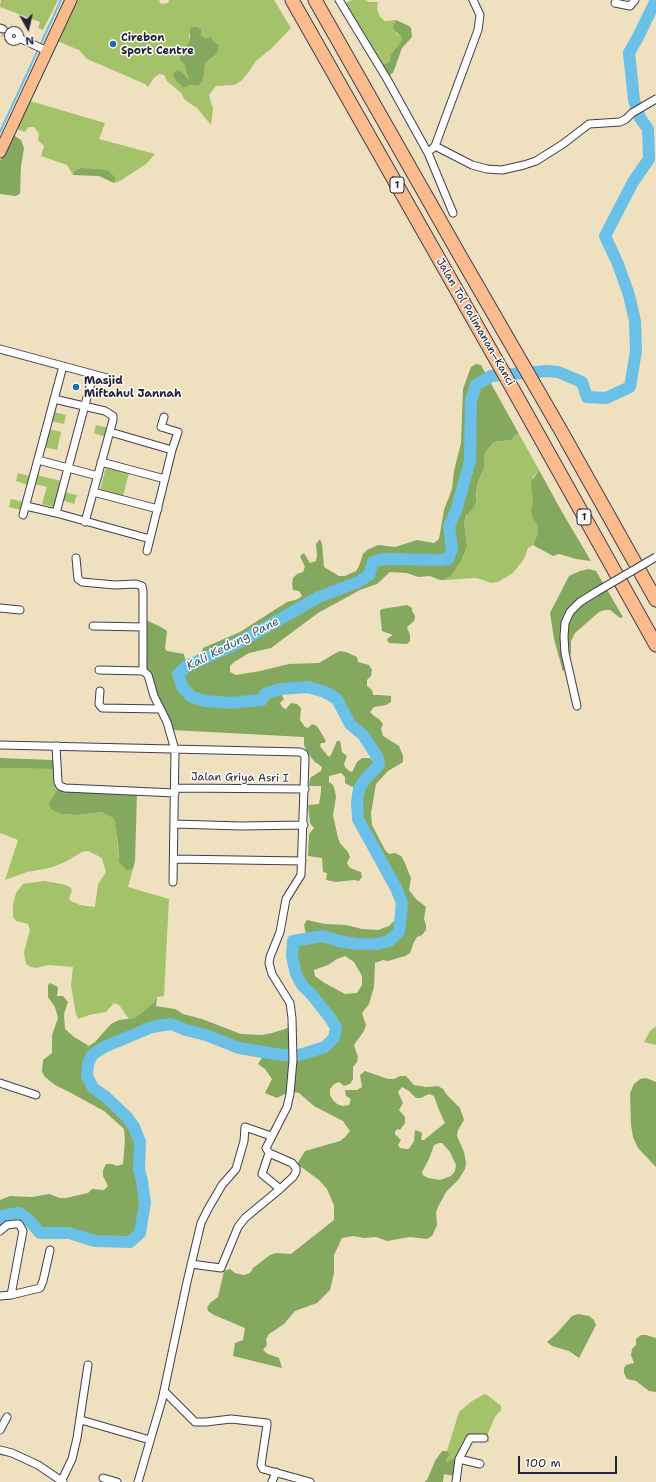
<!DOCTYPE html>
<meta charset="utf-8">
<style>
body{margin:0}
#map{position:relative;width:656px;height:1482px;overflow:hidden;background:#efe0c0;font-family:"Shantell Sans",sans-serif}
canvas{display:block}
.north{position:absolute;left:8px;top:8px;width:40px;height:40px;-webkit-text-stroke:3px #fdfcf7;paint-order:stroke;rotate:172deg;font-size:11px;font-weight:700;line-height:16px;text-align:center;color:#22223b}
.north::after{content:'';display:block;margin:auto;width:14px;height:18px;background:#22223b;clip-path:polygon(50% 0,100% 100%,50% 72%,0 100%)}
.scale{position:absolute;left:518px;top:1456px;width:99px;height:18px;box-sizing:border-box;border:2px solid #22223b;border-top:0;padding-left:5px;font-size:12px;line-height:14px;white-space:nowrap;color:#22223b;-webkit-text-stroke:3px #fdfcf7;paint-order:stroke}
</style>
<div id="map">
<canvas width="656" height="1482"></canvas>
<div class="north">N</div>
<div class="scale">100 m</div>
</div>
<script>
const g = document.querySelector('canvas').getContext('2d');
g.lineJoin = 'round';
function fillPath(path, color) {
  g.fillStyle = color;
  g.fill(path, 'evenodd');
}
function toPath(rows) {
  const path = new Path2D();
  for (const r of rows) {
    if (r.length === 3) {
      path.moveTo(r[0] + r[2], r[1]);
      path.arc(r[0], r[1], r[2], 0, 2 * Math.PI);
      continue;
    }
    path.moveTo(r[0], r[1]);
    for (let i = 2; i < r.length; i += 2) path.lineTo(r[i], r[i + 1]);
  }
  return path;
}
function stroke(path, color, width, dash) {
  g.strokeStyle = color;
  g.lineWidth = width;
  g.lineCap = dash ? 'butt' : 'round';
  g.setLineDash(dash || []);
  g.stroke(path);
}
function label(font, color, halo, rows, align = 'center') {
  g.font = font + ' "Shantell Sans",sans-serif';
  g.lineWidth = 3;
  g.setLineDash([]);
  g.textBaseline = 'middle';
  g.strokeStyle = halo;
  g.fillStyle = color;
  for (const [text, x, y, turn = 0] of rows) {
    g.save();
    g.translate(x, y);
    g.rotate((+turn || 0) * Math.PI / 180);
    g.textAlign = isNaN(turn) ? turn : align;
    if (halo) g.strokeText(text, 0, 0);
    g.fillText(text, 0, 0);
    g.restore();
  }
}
fillPath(toPath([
 [1,0,58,0,43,30,38,28,40,22,0,7],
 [76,0,159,0,161,4,168,3,169,0,274,0,291,28,272,48,256,61,248,73,241,81,234,85,216,86,209,95,213,109,211,125,197,108,185,100,181,93,167,81,164,75,159,74,154,78,148,87,145,84,87,59,79,50,57,41],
 [189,34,201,35,214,56,205,63,204,75,198,86,190,85,184,87,175,80,182,72,189,81,186,70,180,54,187,45,190,40],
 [352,0,365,0,369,2,378,2,377,9,380,17,385,21,396,20,394,23,396,33,402,37,402,40,390,58,388,63,381,66,345,3],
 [30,101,105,123,99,139,155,154,146,164,120,181,114,183,116,178,101,169,81,168,74,171,73,175,67,165,41,156,44,146,38,140,39,134,34,127,28,127,25,132,16,129],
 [54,412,66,415,64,424,51,421],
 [96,425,109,428,106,437,94,433],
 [49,429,61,432,57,450,44,447],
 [519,434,539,470,533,477,533,500,531,511,532,517,538,527,538,533,533,545,528,548,524,559,513,573,498,582,491,583,480,579,475,578,444,580,451,576,464,556,466,550,467,545,464,522,469,511,474,507,477,496,477,484,484,468,484,456,486,451,494,442,511,440,515,435],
 [106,467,129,473,123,496,100,490],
 [18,473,30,476,28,485,16,481],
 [37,475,61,481,54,507,42,504,47,487,34,484],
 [64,492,77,495,74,504,62,500],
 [11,499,24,502,21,510,9,507],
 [0,768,54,769,57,790,52,798,56,812,61,814,78,815,101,812,111,817,115,821,117,826,118,856,127,871,133,869,128,887,169,899,164,996,157,997,153,1003,135,1018,129,1019,119,1005,114,1003,106,1012,89,1015,78,1019,76,1014,71,986,73,967,48,965,37,968,31,967,26,964,24,952,30,930,28,924,16,921,13,917,13,904,16,893,23,884,44,881,62,884,70,887,72,890,69,899,71,901,80,905,95,907,98,884,106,872,102,858,88,851,82,852,67,861,50,868,27,872,5,880,18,840,0,833],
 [656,1026,656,1045,644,1042,650,1031],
 [485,1394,490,1397,501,1406,501,1410,495,1417,488,1433,489,1442,474,1440,457,1459,454,1458,447,1462,446,1460,450,1454,447,1451,459,1412,472,1401]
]), '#a4c26a');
fillPath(toPath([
 [396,20,409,26,411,28,412,37,402,48,393,73,388,76,381,66,389,62,391,55,402,40,402,37,394,30,393,26],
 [196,27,201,29,201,35,205,39,211,37,213,42,219,45,218,51,214,56,205,63,204,75,202,81,198,86,190,85,184,88,175,80,173,74,177,70,182,72,189,80,184,64,180,60,180,54,187,45,190,40,190,28],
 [13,135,21,140,24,148,21,166,20,193,18,195,15,196,0,194,0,161],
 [81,168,101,169,108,171,116,178,114,183,99,176,73,175,74,171],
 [476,364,481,365,487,376,473,384,468,400,467,461,454,510,447,526,449,548,446,556,383,556,371,560,367,573,357,580,318,594,237,641,201,657,203,648,240,632,287,602,298,599,302,596,299,591,293,590,292,584,293,578,297,574,303,572,305,567,300,556,304,553,310,563,316,561,317,555,316,544,320,539,322,544,324,567,339,576,345,576,356,571,359,566,363,554,367,550,378,545,395,547,417,540,434,543,439,539,444,510,452,489,454,471,461,443,463,389,471,367],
 [489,380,519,434,515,435,511,440,494,442,486,451,484,456,484,468,477,484,476,502,474,507,466,516,464,522,467,545,466,550,461,561,451,576,444,580,440,580,430,576,418,577,407,573,390,572,377,584,360,590,318,613,271,648,249,653,234,662,230,666,230,672,236,675,260,671,289,664,319,663,334,654,340,651,346,652,357,657,358,662,369,665,372,670,371,676,367,680,367,686,372,690,373,695,379,695,391,696,391,702,386,705,374,707,370,712,374,716,379,719,383,724,381,729,383,736,399,746,403,756,403,762,388,771,376,784,371,813,372,825,385,850,389,854,395,853,401,856,404,861,411,878,409,890,416,899,426,907,424,919,426,925,426,930,422,935,417,937,414,942,410,953,405,956,388,961,383,960,375,963,374,987,369,1004,362,1013,366,1025,364,1031,354,1045,358,1057,357,1062,353,1067,353,1079,350,1084,344,1086,339,1082,334,1084,330,1089,330,1095,333,1100,337,1104,343,1106,349,1105,351,1099,346,1096,345,1090,357,1090,362,1087,360,1075,365,1071,388,1079,394,1079,400,1076,406,1076,414,1085,426,1087,438,1086,443,1089,447,1095,460,1108,464,1120,458,1130,457,1136,464,1152,466,1163,465,1169,459,1179,446,1192,438,1207,436,1213,437,1225,432,1236,427,1239,410,1237,387,1241,376,1237,364,1238,353,1236,342,1238,334,1255,334,1273,330,1290,317,1303,295,1311,284,1324,269,1334,266,1339,267,1345,263,1350,268,1354,279,1358,282,1368,233,1356,235,1343,243,1340,245,1328,214,1315,208,1311,207,1308,210,1303,218,1297,224,1271,230,1269,235,1273,244,1275,250,1273,253,1268,270,1255,276,1253,291,1254,334,1220,334,1205,327,1189,319,1180,297,1164,305,1151,340,1141,345,1137,350,1131,343,1121,314,1106,299,1093,293,1092,287,1093,277,1098,265,1093,272,1079,265,1069,258,1064,263,1056,293,1059,307,1056,327,1049,336,1039,338,1028,333,1018,314,993,304,983,298,973,295,955,296,943,323,939,338,943,357,946,377,947,390,944,401,933,405,903,399,887,361,818,360,802,361,790,368,780,381,766,381,758,365,733,352,722,339,698,326,690,309,685,279,687,263,692,260,698,230,700,205,699,193,695,185,687,180,674,188,668,240,646,320,599,359,585,371,577,375,564,384,561,440,562,450,561,454,549,452,527,458,512,472,462,473,401,478,387],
 [345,956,354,962,362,976,362,985,357,993,345,994,323,982,315,976,314,970,328,965,337,959],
 [402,1087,409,1091,416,1098,421,1098,429,1094,434,1096,439,1110,445,1123,424,1140,421,1140,422,1134,421,1132,415,1130,414,1141,409,1149,406,1149,400,1148,398,1145,401,1140,395,1134,395,1131,398,1129,400,1130,405,1123,405,1117,399,1110,403,1103,398,1092],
 [439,1143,442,1143,450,1152,456,1165,455,1171,451,1176,440,1180,428,1178,423,1175,422,1172,429,1159,434,1145],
 [539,470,562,512,591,561,576,559,559,554,553,556,533,545,538,533,538,527,532,517,531,511,533,500,531,482],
 [589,569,596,571,623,617,620,618,610,610,605,610,599,612,575,633,571,641,571,656,562,629,561,643,565,667,563,672,554,639,550,613,569,576,580,571],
 [407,605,412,608,412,611,415,616,414,621,407,627,410,635,410,641,407,644,389,643,387,640,388,638,393,635,382,631,380,611,382,609],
 [146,620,161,627,167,631,165,649,167,651,184,654,186,664,175,673,180,690,191,699,205,703,230,705,263,702,267,696,280,692,284,699,280,703,283,708,286,709,291,703,297,704,301,708,300,720,305,727,308,728,312,724,317,726,326,741,324,743,321,743,320,746,327,755,329,757,331,755,337,741,340,741,342,752,347,756,344,764,345,767,349,771,352,772,357,762,362,758,370,758,376,764,364,777,357,788,350,786,345,783,345,777,341,773,329,776,329,782,333,785,335,791,336,797,333,815,338,838,340,843,348,852,350,857,347,863,350,868,361,872,362,877,359,881,354,880,336,882,326,880,327,873,323,872,322,858,308,856,309,834,314,828,310,823,308,805,319,804,321,792,321,786,309,786,310,778,321,771,322,767,315,762,307,752,304,745,304,737,172,730,149,675,144,658],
 [0,758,53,760,54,769,0,768],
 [57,790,137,792,135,861,133,869,127,871,119,862,118,844,115,821,111,817,101,812,78,815,61,814,56,812,51,809,49,803],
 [397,918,397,931,388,939,377,942,358,942,323,933,304,936,306,934,304,925,307,920,325,924,346,925,362,929,378,930,389,926],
 [50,983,58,987,57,996,63,996,68,1002,64,1014,65,1029,74,1037,89,1046,95,1042,111,1024,119,1020,135,1018,153,1003,157,997,156,1006,175,1009,183,1014,202,1019,241,1034,262,1035,272,1033,291,1027,293,1054,240,1046,207,1032,187,1027,171,1021,151,1025,103,1045,90,1053,85,1064,84,1077,91,1089,104,1099,126,1118,132,1128,138,1143,136,1170,140,1182,143,1203,138,1232,129,1239,95,1238,69,1230,41,1231,30,1217,19,1211,4,1213,0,1216,0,1200,10,1196,32,1197,49,1194,60,1198,66,1198,88,1193,92,1189,104,1190,108,1186,103,1176,103,1170,106,1164,112,1164,117,1166,123,1164,125,1141,124,1129,104,1111,71,1093,55,1085,45,1077,42,1072,43,1060,52,1053,52,1035,58,1018,55,1007,48,997,48,985],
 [646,1078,656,1082,656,1167,638,1148,633,1137,631,1125,630,1093,634,1084,638,1081,640,1079],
 [578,1314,589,1316,594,1320,596,1325,579,1358,569,1351,552,1346,547,1342,556,1334,572,1316],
 [641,1335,646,1335,656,1338,656,1392,649,1391,636,1381,627,1379,624,1373,624,1368,626,1365,634,1363,631,1355,632,1349,636,1345,636,1339],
 [442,1451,447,1451,450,1454,446,1460,447,1462,454,1458,457,1459,454,1476,444,1474,443,1482,424,1482,427,1480,435,1461]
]), '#83a85e');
stroke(toPath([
 [0,132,61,0]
]), '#6ac0e7', 2);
stroke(toPath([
 [0,1219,5,1215,19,1213,28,1219,40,1233,69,1233,95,1241,130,1242,140,1233,145,1203,142,1181,139,1170,140,1142,134,1127,127,1117,106,1097,93,1088,87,1076,88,1064,92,1055,104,1047,152,1027,171,1024,186,1030,206,1035,239,1048,275,1054,293,1056,306,1053,325,1047,334,1038,336,1028,331,1019,312,995,302,985,296,974,292,956,293,941,323,936,339,941,358,944,377,944,389,941,399,932,402,903,396,888,358,819,357,802,359,789,366,778,379,765,378,758,363,735,350,724,337,699,325,692,308,687,280,689,265,694,262,700,230,703,205,701,192,697,183,688,178,674,187,666,238,643,319,597,358,582,369,575,373,562,383,559,440,560,448,559,452,549,449,526,456,511,470,461,471,400,476,385,491,376,546,371,558,372,582,382,587,397,606,398,630,387,636,351,635,321,629,295,618,264,605,236,633,182,649,159,648,129,640,118,634,100,629,53,638,37,656,0]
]), '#6ac0e7', 12);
stroke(toPath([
 [2,33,5,34]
]), '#c6baa5', 7, [7, 3.5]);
const minor = toPath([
 [339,0,387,79,428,153,453,213],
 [615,3,630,6,635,0],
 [0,28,3,29],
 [14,36,5.5],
 [19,38,47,51],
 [435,146,472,165,487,169,502,170,524,165,536,161,563,144,589,124,620,122,626,119,632,113,656,99],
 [432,149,435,146,478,30,480,15,473,0],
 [0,349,107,378],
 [54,399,105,411,113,416,113,420,85,522],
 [164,417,161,427,178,432,172,450],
 [110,432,172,450,147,551],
 [38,460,98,476],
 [101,462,165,479],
 [93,492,158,509],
 [26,506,56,513,150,539],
 [56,513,93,375],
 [23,515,63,366],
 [76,558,78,579,82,582,115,585,136,584,142,586,143,591,143,671,148,675,154,696,167,722,175,750,173,882],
 [0,608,20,610],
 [93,626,143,627],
 [99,670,143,671],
 [100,691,99,704,102,708,160,709],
 [577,706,565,653,564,637,565,623,570,612,580,602,596,592],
 [0,745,300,752,304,754,305,758,301,875,286,899,280,932,270,957,269,963,272,974,290,1003,292,1018,293,1060,290,1094,287,1107,266,1148,269,1153,292,1163,296,1168,296,1172,293,1177,280,1189,245,1218,238,1227,221,1268,191,1264],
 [56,746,58,782,60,786,65,788,175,793],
 [175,788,305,789],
 [174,824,241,826,304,825],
 [174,859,302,861],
 [0,1083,36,1095],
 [269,1153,262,1174,280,1189],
 [0,1231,7,1225,15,1224,19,1224,23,1231,11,1295,0,1296],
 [11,1295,40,1288,43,1281,50,1250],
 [164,1391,195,1422,206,1422,231,1419,267,1423,267,1425,261,1465,263,1469,310,1482],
 [81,1420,150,1440],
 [0,1430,7,1417],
 [0,1450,12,1453,38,1465,63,1482],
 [459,1459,480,1464],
 [103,1478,117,1482],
 [61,1482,72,1459,77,1438,88,1365],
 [138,1482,162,1400,187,1282,201,1223,208,1209,222,1185,236,1169,244,1141,245,1127,271,1136],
 [272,1482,276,1472],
 [456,1482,459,1459,470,1438,484,1438]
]);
const primary = toPath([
 [0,152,71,0]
]);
const motorway = toPath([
 [292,0,515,393,656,645],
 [315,0,459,254,560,429,656,600]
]);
stroke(minor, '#413e4f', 9);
stroke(primary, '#413e4f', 13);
stroke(motorway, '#413e4f', 15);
stroke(minor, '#fff', 7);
stroke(primary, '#fbbb8c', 11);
stroke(motorway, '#fbbb8c', 13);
const minorBridge = toPath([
 [596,592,656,557]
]);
stroke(minorBridge, '#413e4f', 9, []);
stroke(minorBridge, '#fff', 7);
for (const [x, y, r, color] of [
 [113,44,4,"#1f6fb2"],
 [76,387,4,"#1f6fb2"]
]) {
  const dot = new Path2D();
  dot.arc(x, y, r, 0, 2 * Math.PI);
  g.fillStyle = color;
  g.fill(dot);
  stroke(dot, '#fdfcf7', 1.5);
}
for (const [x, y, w] of [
 [397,185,14],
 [584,517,14]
]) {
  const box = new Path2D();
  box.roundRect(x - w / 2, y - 8, w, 16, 3);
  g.fillStyle = '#fdfcf7';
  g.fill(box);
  stroke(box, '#22223b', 1);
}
label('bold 10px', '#22223b', null, [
 ["1",397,185],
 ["1",584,517]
]);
label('bold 11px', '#22223b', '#fdfcf7', [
 ["Cirebon",121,38],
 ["Sport Centre",121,51],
 ["Masjid",84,381],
 ["Miftahul Jannah",84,394]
], 'left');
label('11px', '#22223b', '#fdfcf7', [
 ["Jalan Tol Palimanan–Kanci",475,322,60],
 ["Jalan Griya Asri I",240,778,1]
]);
label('italic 12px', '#3b5977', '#fdfcf7', [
 ["Kali Kedung Pane",233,644,-27]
]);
</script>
